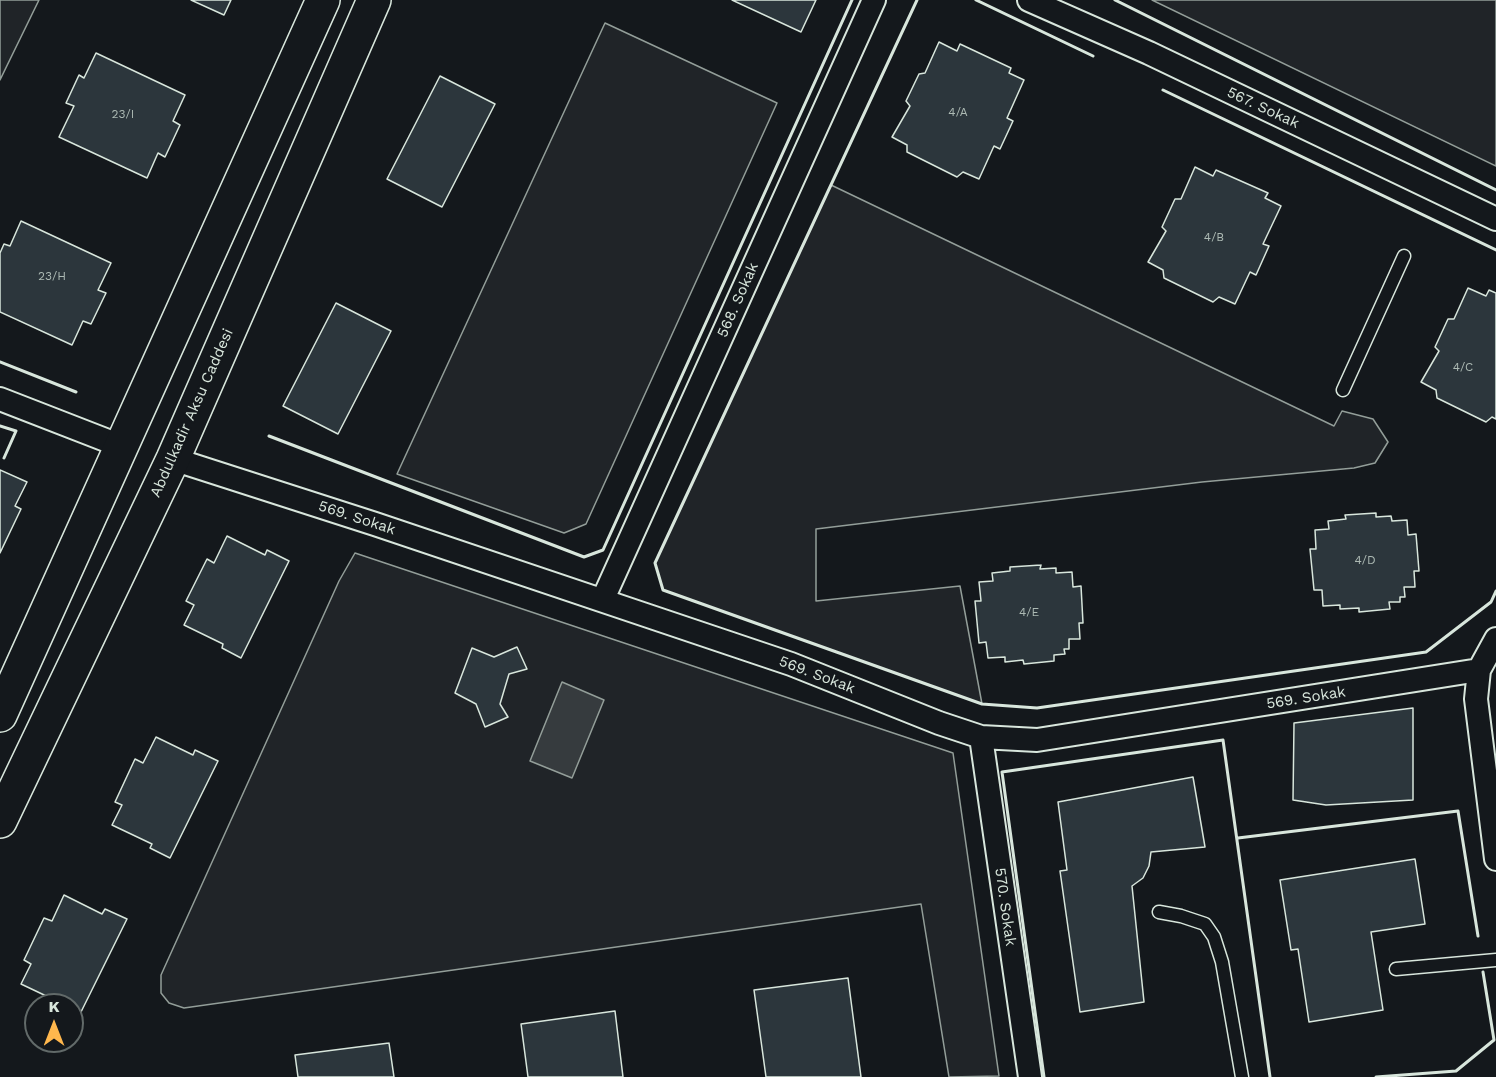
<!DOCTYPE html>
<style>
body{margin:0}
#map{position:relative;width:1496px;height:1077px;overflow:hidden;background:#14181c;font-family:"Work Sans",sans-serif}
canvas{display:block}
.north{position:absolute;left:24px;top:993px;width:60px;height:60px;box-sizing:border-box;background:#14181c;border:2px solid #626a69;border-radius:50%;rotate:0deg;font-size:16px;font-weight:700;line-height:24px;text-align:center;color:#d8e6dc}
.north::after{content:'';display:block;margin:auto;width:21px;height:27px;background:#ffb74d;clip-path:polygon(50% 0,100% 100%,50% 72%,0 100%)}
</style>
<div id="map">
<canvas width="1496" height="1077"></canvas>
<div class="north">K</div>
</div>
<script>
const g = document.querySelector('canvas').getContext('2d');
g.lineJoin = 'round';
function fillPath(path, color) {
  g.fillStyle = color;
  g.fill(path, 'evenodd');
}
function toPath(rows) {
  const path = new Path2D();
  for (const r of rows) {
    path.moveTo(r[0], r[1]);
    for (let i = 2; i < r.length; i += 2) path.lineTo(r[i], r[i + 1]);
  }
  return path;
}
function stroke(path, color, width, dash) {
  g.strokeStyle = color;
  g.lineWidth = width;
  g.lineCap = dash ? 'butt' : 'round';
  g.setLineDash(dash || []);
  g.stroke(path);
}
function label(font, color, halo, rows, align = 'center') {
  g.font = font + ' "Work Sans",sans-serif';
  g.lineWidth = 4.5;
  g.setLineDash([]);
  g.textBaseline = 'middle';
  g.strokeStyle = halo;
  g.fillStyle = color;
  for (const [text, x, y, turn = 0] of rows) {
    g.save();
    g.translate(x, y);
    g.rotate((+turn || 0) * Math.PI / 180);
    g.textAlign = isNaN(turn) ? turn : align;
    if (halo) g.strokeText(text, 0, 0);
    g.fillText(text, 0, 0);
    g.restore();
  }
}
const green = toPath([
 [0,0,39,0,0,80,0,0],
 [1152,0,1496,0,1496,166,1152,0],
 [605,23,777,103,586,524,564,533,397,474,605,23],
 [831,185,1334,426,1342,411,1373,419,1388,442,1375,463,1354,468,1202,482,816,529,816,601,960,586,982,704,663,590,655,563,831,185],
 [355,553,953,753,999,1076,949,1077,921,904,184,1008,169,1003,161,993,161,975,339,581,355,553]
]);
fillPath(green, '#202428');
stroke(green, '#939e99', 1.5);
const water = toPath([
 [562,682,604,700,572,778,530,761,562,682]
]);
fillPath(water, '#363b3e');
stroke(water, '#939e99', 1.5);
const building = toPath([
 [191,0,231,0,224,15,191,0],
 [732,0,816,0,801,32,732,0],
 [939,42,957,51,960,44,1011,68,1009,73,1024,80,1007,118,1013,121,1000,149,994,146,979,179,963,172,957,177,907,152,907,145,892,137,910,106,906,101,919,74,925,73,939,42],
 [96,53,185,95,173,121,180,125,165,157,158,153,147,178,59,137,74,106,66,103,79,75,84,78,96,53],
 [440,76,495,104,442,207,387,179,440,76],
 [1195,167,1213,176,1216,170,1268,193,1265,198,1281,206,1263,244,1269,246,1256,275,1250,272,1235,304,1219,297,1213,302,1164,278,1163,270,1148,262,1166,231,1162,227,1175,199,1181,199,1195,167],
 [21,221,111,263,98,290,106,293,91,324,83,321,72,345,0,312,0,253,4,244,10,246,21,221],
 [1468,288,1486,296,1489,290,1496,293,1496,419,1492,417,1486,422,1437,398,1436,390,1421,382,1439,351,1435,347,1448,319,1454,319,1468,288],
 [336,303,391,331,338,434,283,406,336,303],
 [0,470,27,482,15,506,21,509,0,553,0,470],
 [1376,513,1376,517,1391,516,1392,521,1407,520,1408,535,1416,534,1419,571,1414,571,1415,587,1404,587,1405,597,1400,597,1400,602,1389,602,1390,609,1359,612,1359,608,1340,609,1340,605,1323,606,1322,590,1314,590,1310,549,1316,549,1315,530,1329,529,1328,521,1346,519,1345,515,1376,513],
 [227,536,265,555,267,550,289,561,241,658,222,648,223,644,184,625,194,605,186,601,207,559,214,563,227,536],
 [1041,565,1040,569,1056,568,1056,573,1072,572,1073,587,1081,586,1083,623,1079,623,1080,639,1069,639,1069,649,1064,649,1065,654,1054,655,1054,661,1024,664,1023,660,1005,662,1005,657,988,658,986,642,979,643,975,601,981,601,979,582,993,581,992,573,1010,571,1010,567,1041,565],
 [517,647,527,669,509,674,500,704,508,717,485,727,476,704,455,693,472,648,494,657,517,647],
 [1413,708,1413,800,1326,805,1293,800,1294,723,1413,708],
 [156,737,193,755,195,750,218,761,170,858,150,848,152,844,112,825,122,805,115,802,135,759,143,763,156,737],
 [1193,777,1205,847,1151,852,1149,866,1143,878,1132,886,1144,1002,1080,1012,1060,871,1067,870,1058,802,1193,777],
 [1415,859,1425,924,1371,932,1383,1010,1309,1022,1298,949,1291,950,1280,880,1415,859],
 [64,895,102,914,105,909,127,919,79,1016,72,1013,72,1005,60,1005,61,1003,21,984,31,964,24,960,44,918,52,921,64,895],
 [848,978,861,1077,766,1077,754,990,848,978],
 [615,1011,623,1077,528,1077,521,1024,615,1011],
 [389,1043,394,1077,298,1077,295,1055,389,1043]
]);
fillPath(building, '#2c363c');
stroke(building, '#d8e6dc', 1.5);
const service = toPath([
 [1343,390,1404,256],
 [1159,912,1181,916,1205,924,1214,937,1222,962,1242,1077],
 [1396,969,1496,960]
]);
const minor = toPath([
 [1029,0,1149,53,1496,219],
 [0,399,121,446],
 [173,459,375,524,791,664,939,723,981,737,1037,740,1479,670],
 [603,599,874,0],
 [1496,639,1479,670,1476,699,1496,859],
 [981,737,1030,1077]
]);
const secondary = toPath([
 [0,715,323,0],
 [0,821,173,459,374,0]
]);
stroke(service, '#d8e6dc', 15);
stroke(minor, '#d8e6dc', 26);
stroke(secondary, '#d8e6dc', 36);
stroke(service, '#14181c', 12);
stroke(minor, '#14181c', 22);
stroke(secondary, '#14181c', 33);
stroke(toPath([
 [917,0,655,563,663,590,982,704,1037,708,1426,652,1491,602,1496,591],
 [976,0,1093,56],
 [1115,0,1496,190],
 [1163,90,1496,250],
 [0,362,76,392],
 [0,426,16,431,4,458],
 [269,436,584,557,603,550,852,0],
 [1238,838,1458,811,1478,936],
 [1044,1077,1002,772,1223,740,1270,1077],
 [1376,1077,1456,1071,1494,1040,1483,972]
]), '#d8e6dc', 3);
label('12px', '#adbab4', null, [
 ["4/A",958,112],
 ["23/I",123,114],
 ["4/B",1214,237],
 ["23/H",52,276],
 ["4/C",1463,367],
 ["4/D",1365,560],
 ["4/E",1029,612]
]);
label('15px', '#d8e6dc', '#14181c', [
 ["567. Sokak",1263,108,25],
 ["568. Sokak",738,300,-66],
 ["Abdulkadir Aksu Caddesi",192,413,-66],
 ["569. Sokak",357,518,18],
 ["569. Sokak",817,675,21],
 ["569. Sokak",1306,698,-9],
 ["570. Sokak",1005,907,82]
]);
</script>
